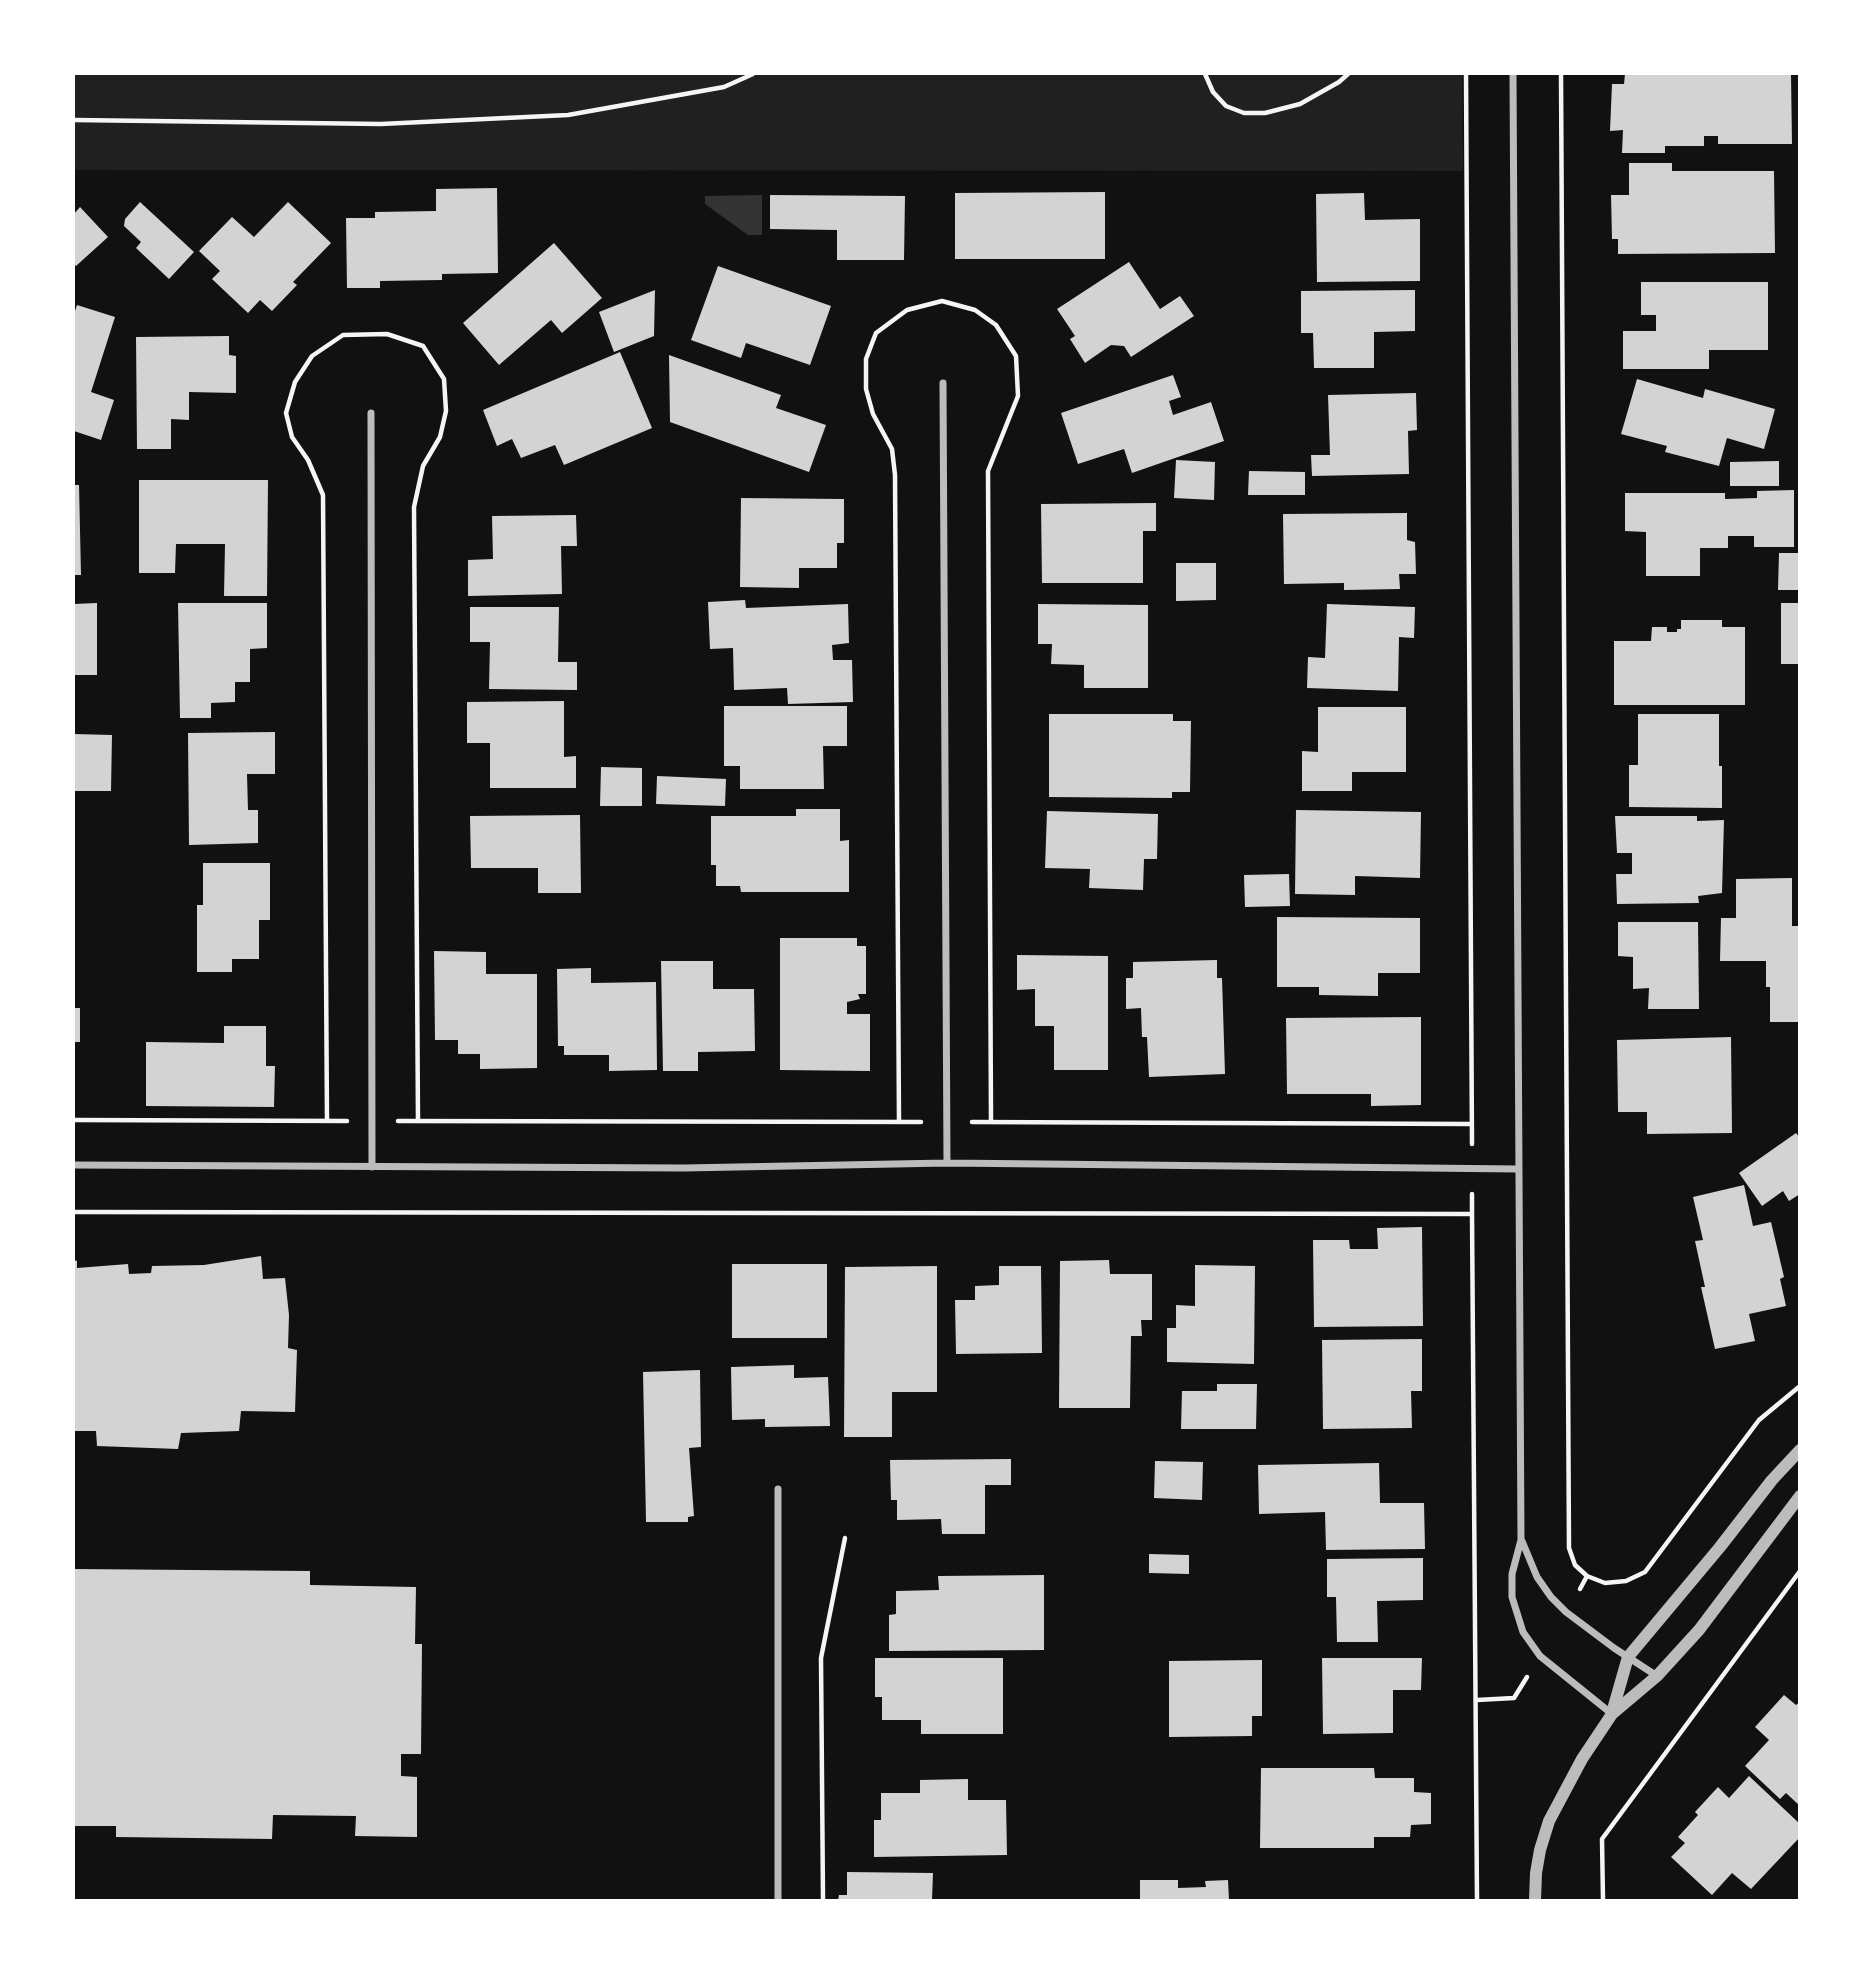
<!DOCTYPE html>
<style>
body{margin:0}
#map{position:relative;width:1873px;height:1974px;overflow:hidden;background:#111;font-family:Signika,sans-serif}
canvas{display:block}
.frame{position:absolute;inset:0;border:75px solid #fff;pointer-events:none}
</style>
<div id="map">
<canvas width="1873" height="1974"></canvas>
<div class="frame"></div>
</div>
<script>
const g = document.querySelector('canvas').getContext('2d');
g.lineJoin = 'round';
function fillPath(path, color) {
  g.fillStyle = color;
  g.fill(path, 'evenodd');
}
function toPath(rows) {
  const path = new Path2D();
  for (const r of rows) {
    path.moveTo(r[0], r[1]);
    for (let i = 2; i < r.length; i += 2) path.lineTo(r[i], r[i + 1]);
  }
  return path;
}
function stroke(path, color, width, dash) {
  g.strokeStyle = color;
  g.lineWidth = width;
  g.lineCap = dash ? 'butt' : 'round';
  g.setLineDash(dash || []);
  g.stroke(path);
}
fillPath(toPath([
 [74,74,1462,74,1463,171,74,170]
]), '#202020');
fillPath(toPath([
 [762,195,762,235,748,235,705,204,705,196]
]), '#333');
fillPath(toPath([
 [1625,74,1791,74,1792,144,1718,144,1718,136,1704,136,1704,146,1665,146,1665,153,1622,153,1623,130,1610,131,1612,84,1624,84],
 [1629,163,1672,163,1672,171,1774,171,1775,253,1618,254,1618,239,1612,239,1611,195,1629,195],
 [497,188,498,273,442,274,442,280,380,281,380,288,347,288,346,218,375,218,375,212,436,211,436,189],
 [1105,192,1105,259,955,259,955,193],
 [1364,193,1365,220,1420,219,1420,281,1317,282,1316,194],
 [770,195,905,196,904,260,837,260,837,230,770,229],
 [140,202,194,252,169,279,136,248,141,242,124,226,125,219],
 [288,202,331,243,293,282,297,285,272,311,260,300,248,313,212,279,220,271,199,251,232,217,254,237],
 [80,207,108,237,76,266,74,264,74,214],
 [554,243,602,298,562,333,551,320,499,365,463,323],
 [1129,262,1160,309,1180,296,1194,316,1131,357,1124,346,1111,345,1085,363,1070,339,1075,336,1057,309],
 [718,266,831,306,810,365,746,343,741,358,691,340],
 [1641,282,1768,282,1768,350,1709,350,1709,369,1623,369,1623,331,1656,331,1656,315,1641,315],
 [655,290,654,336,614,352,599,312],
 [1415,290,1415,331,1374,332,1374,368,1314,368,1313,333,1301,333,1301,291],
 [77,305,115,317,91,392,114,400,101,440,74,431,74,314],
 [229,336,229,355,236,356,236,393,189,392,189,420,171,419,171,449,137,449,136,337],
 [620,352,652,428,564,465,555,445,521,458,512,439,497,446,483,410],
 [669,355,781,395,776,408,826,425,809,472,670,422],
 [1173,375,1181,397,1169,401,1173,415,1211,402,1224,441,1132,473,1124,449,1078,464,1061,413],
 [1637,379,1703,398,1705,389,1775,409,1764,449,1727,438,1719,466,1665,452,1667,446,1621,434],
 [1416,393,1417,430,1408,431,1409,474,1312,476,1311,455,1330,455,1328,395],
 [1176,460,1215,462,1214,500,1174,498],
 [1779,461,1779,486,1730,486,1730,462],
 [1249,471,1305,472,1305,495,1248,495],
 [139,480,268,480,267,596,224,596,225,544,176,544,175,573,139,573],
 [74,485,79,485,81,575,74,575],
 [1794,490,1794,547,1754,547,1754,536,1728,536,1728,548,1700,548,1700,576,1646,576,1646,532,1625,531,1625,493,1725,493,1725,499,1757,498,1757,491],
 [741,498,844,499,844,543,837,543,837,568,799,568,799,588,740,587],
 [1156,503,1156,531,1143,531,1143,583,1042,583,1041,504],
 [1407,513,1407,540,1415,542,1416,574,1399,574,1400,589,1344,590,1344,583,1284,584,1283,514],
 [576,515,577,546,561,546,562,594,468,596,468,560,493,559,492,516],
 [1779,553,1800,553,1800,590,1778,590],
 [1176,563,1216,563,1216,600,1176,601],
 [745,600,746,608,848,604,849,643,832,645,833,660,852,660,853,702,788,704,787,688,734,690,733,648,710,649,708,602],
 [97,603,97,675,74,675,74,604],
 [178,603,267,603,267,648,250,649,250,682,235,682,235,702,211,703,211,718,180,718],
 [1781,603,1800,603,1800,664,1781,664],
 [1038,604,1148,605,1148,688,1084,688,1084,665,1051,664,1052,644,1038,644],
 [1327,604,1415,607,1414,638,1399,637,1398,691,1307,688,1308,657,1325,658],
 [470,607,559,607,558,662,577,662,577,690,489,689,490,642,470,642],
 [1681,620,1722,620,1722,627,1745,627,1745,705,1614,705,1614,641,1651,641,1652,627,1667,627,1667,632,1677,632,1677,629,1681,629],
 [564,701,564,757,576,756,576,788,490,788,490,743,467,743,467,702],
 [724,706,847,706,847,746,823,746,824,789,740,789,740,766,724,766],
 [1318,707,1406,707,1406,772,1352,772,1352,791,1302,791,1302,751,1318,752],
 [1049,714,1173,714,1173,721,1191,721,1190,792,1172,792,1172,798,1049,797],
 [1638,714,1719,714,1719,766,1722,766,1722,808,1629,807,1629,765,1638,765],
 [275,732,275,774,247,774,248,810,258,810,258,843,189,845,188,733],
 [74,734,112,735,111,791,74,791],
 [601,767,642,768,642,806,600,806],
 [657,776,726,779,725,806,656,804],
 [796,809,840,809,840,841,849,840,849,892,741,892,740,886,716,886,716,865,711,865,711,816,796,816],
 [1296,810,1421,812,1420,878,1355,876,1355,895,1295,894],
 [1047,811,1158,814,1157,859,1144,859,1143,890,1089,888,1090,869,1045,868],
 [580,815,581,893,538,893,538,868,471,868,470,816],
 [1615,816,1697,816,1697,821,1724,820,1722,893,1698,896,1699,903,1617,904,1616,874,1632,874,1632,853,1617,853],
 [203,863,270,863,270,920,259,920,259,959,232,959,232,972,197,972,197,905,203,905],
 [1289,874,1290,906,1245,907,1244,875],
 [1792,878,1792,926,1800,926,1800,1022,1770,1022,1770,987,1766,987,1766,961,1720,961,1721,918,1736,918,1736,879],
 [1277,917,1420,918,1420,973,1378,973,1378,996,1319,995,1319,987,1277,987],
 [1618,922,1698,922,1699,1009,1648,1009,1649,988,1633,989,1633,957,1618,956],
 [780,938,857,938,857,946,866,946,866,994,858,994,860,999,847,1002,847,1014,870,1014,870,1071,780,1070],
 [434,951,486,952,486,974,537,974,537,1068,480,1069,480,1054,458,1054,458,1040,435,1040],
 [1017,955,1108,956,1108,1070,1054,1070,1054,1026,1035,1026,1035,989,1017,990],
 [1217,960,1217,978,1222,978,1225,1074,1149,1077,1147,1037,1142,1037,1141,1008,1126,1009,1126,978,1133,978,1133,962],
 [661,961,713,961,713,989,754,989,755,1051,698,1052,698,1071,663,1071],
 [591,968,591,983,656,982,657,1070,609,1071,609,1055,564,1055,564,1046,558,1046,557,969],
 [74,1008,80,1008,80,1042,74,1042],
 [1421,1017,1421,1105,1371,1106,1371,1094,1287,1094,1286,1018],
 [224,1026,266,1026,266,1066,275,1066,274,1107,146,1106,146,1042,224,1043],
 [1731,1037,1732,1133,1647,1134,1647,1112,1618,1112,1617,1040],
 [1796,1133,1800,1138,1800,1194,1789,1201,1783,1191,1762,1206,1739,1173],
 [1744,1185,1753,1226,1771,1222,1784,1277,1780,1279,1786,1306,1749,1314,1755,1341,1715,1349,1701,1287,1705,1287,1695,1241,1703,1240,1693,1197],
 [1422,1227,1423,1326,1314,1327,1313,1240,1349,1240,1350,1249,1378,1249,1377,1228],
 [261,1256,263,1279,285,1278,289,1315,288,1348,297,1350,295,1412,241,1411,239,1431,181,1433,178,1449,97,1446,96,1431,74,1431,74,1260,77,1261,77,1268,128,1264,129,1274,151,1273,152,1266,204,1265],
 [1109,1260,1110,1274,1152,1274,1152,1320,1141,1320,1142,1336,1131,1336,1130,1408,1059,1408,1060,1261],
 [732,1264,827,1264,827,1338,732,1338],
 [1195,1265,1255,1266,1254,1364,1167,1362,1167,1328,1176,1328,1176,1305,1195,1306],
 [937,1266,937,1392,892,1392,892,1437,844,1437,845,1267],
 [999,1266,1041,1266,1042,1353,956,1354,955,1300,975,1300,975,1286,999,1285],
 [1422,1339,1422,1391,1411,1391,1412,1428,1323,1429,1322,1340],
 [794,1365,794,1378,828,1377,830,1426,765,1427,765,1419,732,1420,731,1367],
 [700,1370,701,1447,689,1448,694,1516,688,1517,688,1522,646,1522,643,1372],
 [1217,1384,1257,1384,1256,1429,1181,1429,1182,1391,1217,1391],
 [1011,1459,1011,1485,985,1485,985,1534,942,1534,941,1519,897,1520,897,1500,891,1500,890,1460],
 [1155,1461,1203,1462,1202,1500,1154,1498],
 [1379,1463,1380,1503,1424,1503,1425,1549,1326,1550,1325,1512,1259,1514,1258,1465],
 [1149,1554,1189,1555,1189,1574,1149,1573],
 [1423,1558,1423,1600,1377,1601,1378,1642,1337,1642,1336,1597,1327,1597,1327,1559],
 [74,1569,310,1571,310,1585,416,1587,415,1644,422,1644,421,1754,401,1754,401,1776,417,1777,417,1837,355,1836,356,1816,273,1815,272,1839,116,1837,116,1826,74,1826],
 [1044,1575,1044,1650,889,1651,889,1615,896,1614,896,1591,939,1590,938,1576],
 [875,1658,1003,1658,1003,1734,921,1734,921,1720,882,1720,882,1697,875,1697],
 [1322,1658,1422,1658,1421,1690,1393,1690,1393,1733,1323,1734],
 [1262,1660,1262,1716,1252,1716,1252,1736,1169,1737,1169,1661],
 [1784,1695,1796,1705,1800,1702,1800,1806,1786,1793,1780,1799,1745,1766,1769,1740,1755,1727],
 [1261,1768,1374,1768,1375,1778,1414,1778,1414,1792,1431,1793,1431,1824,1411,1825,1410,1837,1374,1837,1374,1848,1260,1848],
 [1749,1776,1800,1824,1800,1837,1751,1889,1732,1873,1712,1895,1671,1857,1685,1843,1678,1837,1698,1815,1695,1812,1718,1787,1729,1798],
 [968,1779,968,1800,1006,1800,1007,1855,874,1857,874,1820,881,1820,881,1793,920,1793,920,1780],
 [847,1872,933,1873,932,1900,838,1900,839,1895,847,1895],
 [1140,1880,1178,1880,1178,1888,1206,1887,1205,1881,1228,1880,1229,1900,1140,1900]
]), '#d3d3d3');
stroke(toPath([
 [1205,74,1213,92,1226,106,1244,113,1265,113,1300,104,1339,82,1348,74],
 [1466,74,1472,1144],
 [1561,74,1569,1548,1575,1565,1587,1576],
 [74,120,381,124,568,115,724,87,753,74],
 [74,1120,347,1121],
 [327,1121,323,495,308,460,292,437,286,413,295,382,312,356,343,335,387,334,423,346,444,379,446,411,440,437,423,466,414,507,418,1121],
 [398,1121,921,1122],
 [899,1122,895,475,892,449,873,414,866,389,866,359,876,333,907,310,942,301,975,310,996,325,1016,356,1018,396,988,471,991,1122],
 [972,1122,1471,1124],
 [74,1212,1472,1214,1477,1900],
 [1472,1214,1472,1194],
 [1580,1589,1587,1576,1605,1583,1626,1581,1645,1572,1759,1420,1800,1386],
 [1477,1700,1514,1698,1527,1677],
 [823,1900,821,1658,845,1538],
 [1603,1900,1602,1839,1800,1571]
]), '#f5f5f5', 4.5);
stroke(toPath([
 [1513,74,1521,1540,1512,1574,1512,1597,1523,1632,1540,1656,1612,1714],
 [943,383,947,1163],
 [371,413,372,1167],
 [74,1165,684,1168,947,1163,1518,1169],
 [778,1489,778,1900],
 [1522,1541,1537,1577,1551,1597,1566,1612,1614,1648,1657,1676]
]), '#bcbcbc', 7);
stroke(toPath([
 [1612,1713,1628,1657,1720,1547,1772,1480,1800,1450],
 [1535,1900,1536,1873,1540,1850,1549,1821,1582,1759,1612,1714,1657,1676,1699,1630,1800,1496]
]), '#bcbcbc', 12);
</script>
